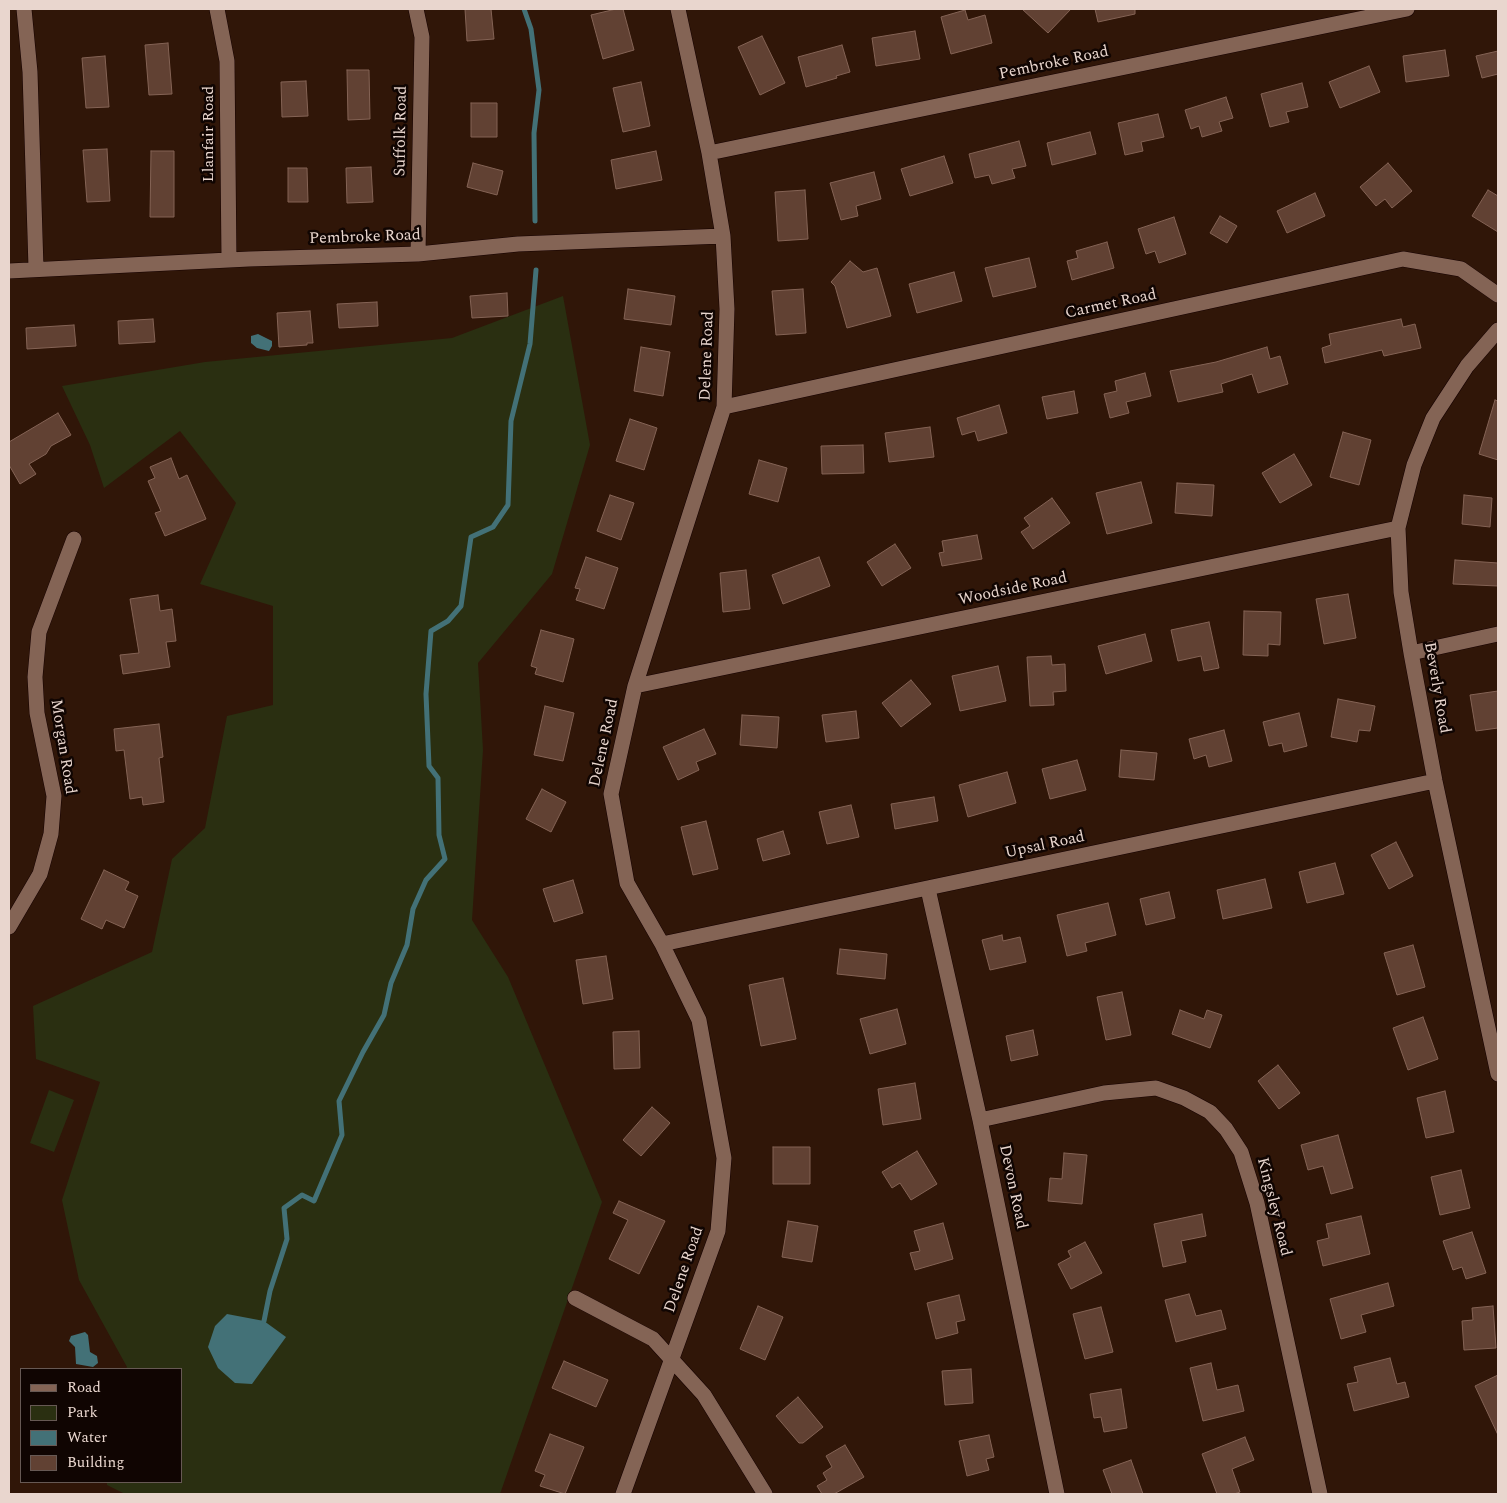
<!DOCTYPE html>
<style>
body{margin:0}
#map{position:relative;width:1507px;height:1503px;overflow:hidden;background:#301608;font-family:Spectral,serif}
canvas{display:block}
.frame{position:absolute;inset:0;border:10px solid #e9d6ce;pointer-events:none}
.legend{position:absolute;left:20px;top:1368px;width:162px;height:115px;box-sizing:border-box;background:#100502;border:1px solid #675954;margin:0;padding:6px 9px;list-style:none;font-size:15px;color:#e9d6ce}
.legend li{display:flex;align-items:center;gap:10px;height:25px}
.legend b{width:25px;border:1px solid #675954}
</style>
<div id="map">
<canvas width="1507" height="1503"></canvas>
<div class="frame"></div>
<ul class="legend">
<li><b style="height:6px;background:#846455"></b>Road</li>
<li><b style="height:14px;background:#2a2f11"></b>Park</li>
<li><b style="height:14px;background:#437177"></b>Water</li>
<li><b style="height:14px;background:#614133"></b>Building</li>
</ul>
</div>
<script>
const g = document.querySelector('canvas').getContext('2d');
g.lineJoin = 'round';
function fillPath(path, color) {
  g.fillStyle = color;
  g.fill(path, 'evenodd');
}
function toPath(rows) {
  const path = new Path2D();
  for (const r of rows) {
    path.moveTo(r[0], r[1]);
    for (let i = 2; i < r.length; i += 2) path.lineTo(r[i], r[i + 1]);
  }
  return path;
}
function stroke(path, color, width, dash) {
  g.strokeStyle = color;
  g.lineWidth = width;
  g.lineCap = dash ? 'butt' : 'round';
  g.setLineDash(dash || []);
  g.stroke(path);
}
function label(font, color, halo, rows, align = 'center') {
  g.font = font + ' Spectral,serif';
  g.lineWidth = 5;
  g.setLineDash([]);
  g.textBaseline = 'middle';
  g.strokeStyle = halo;
  g.fillStyle = color;
  for (const [text, x, y, turn = 0] of rows) {
    g.save();
    g.translate(x, y);
    g.rotate((+turn || 0) * Math.PI / 180);
    g.textAlign = isNaN(turn) ? turn : align;
    if (halo) g.strokeText(text, 0, 0);
    g.fillText(text, 0, 0);
    g.restore();
  }
}
fillPath(toPath([
 [563,296,590,445,552,574,478,663,483,750,472,920,508,977,602,1202,500,1494,125,1494,107,1485,107,1482,181,1482,181,1369,126,1369,127,1367,79,1280,62,1200,100,1082,36,1059,33,1006,152,952,172,859,205,828,227,716,273,705,273,606,200,584,236,503,180,431,104,488,90,445,62,386,205,362,452,338],
 [49,1090,74,1100,54,1152,30,1143]
]), '#2a2f11');
fillPath(toPath([
 [258,334,272,341,272,346,269,351,257,348,251,343,251,336],
 [227,1314,264,1321,286,1337,252,1384,235,1383,218,1368,208,1347,215,1326],
 [85,1332,88,1335,90,1352,97,1356,98,1363,93,1367,76,1364,75,1347,69,1341,71,1336]
]), '#437177');
stroke(toPath([
 [524,9,531,29,539,90,534,133,535,221],
 [264,1321,270,1291,287,1239,284,1208,302,1195,314,1201,342,1135,339,1101,363,1052,384,1015,391,983,407,945,413,909,426,880,445,859,439,835,438,778,429,766,426,694,431,631,448,621,461,606,471,537,493,527,508,505,511,421,530,344,536,270]
]), '#437177', 5);
const building = toPath([
 [465,9,491,9,494,39,467,41,465,9],
 [616,9,623,9,634,50,603,59,591,15,616,9],
 [1022,9,1071,9,1048,33,1022,9],
 [1095,9,1135,9,1135,14,1098,22,1095,9],
 [965,10,968,20,985,15,992,43,951,54,941,17,965,10],
 [915,31,920,59,876,66,872,38,915,31],
 [762,36,785,83,760,95,738,47,762,36],
 [168,43,172,94,149,95,145,45,168,43],
 [842,45,850,72,836,76,837,78,806,87,798,57,842,45],
 [1445,50,1449,76,1406,82,1403,56,1445,50],
 [1498,51,1498,74,1482,78,1476,56,1498,51],
 [105,56,109,107,86,108,82,58,105,56],
 [1369,66,1380,92,1340,108,1329,82,1369,66],
 [347,70,369,70,370,119,348,120,347,70],
 [306,81,308,116,282,117,281,82,306,81],
 [641,82,650,126,623,132,613,88,641,82],
 [1302,83,1308,107,1286,112,1289,122,1270,127,1261,94,1302,83],
 [1226,97,1233,118,1219,122,1222,131,1202,137,1199,126,1191,129,1185,110,1226,97],
 [471,103,497,103,497,137,471,137,471,103],
 [1158,114,1164,137,1141,142,1143,151,1125,155,1118,123,1158,114],
 [1090,132,1096,154,1052,165,1047,143,1090,132],
 [1019,141,1026,166,1012,169,1015,178,992,184,989,175,975,178,969,154,1019,141],
 [107,149,110,201,87,202,83,150,107,149],
 [151,151,174,151,174,217,150,217,151,151],
 [656,151,662,180,616,189,611,160,656,151],
 [944,156,953,183,910,196,901,169,944,156],
 [473,163,503,171,497,195,467,187,473,163],
 [1388,163,1412,191,1392,208,1385,199,1376,206,1360,187,1388,163],
 [371,167,373,202,347,203,346,168,371,167],
 [288,168,307,168,308,202,288,202,288,168],
 [874,172,881,199,856,206,858,216,841,220,830,183,874,172],
 [805,190,808,239,778,241,775,192,805,190],
 [1488,190,1498,196,1498,232,1472,216,1488,190],
 [1315,193,1325,216,1287,233,1277,211,1315,193],
 [1220,216,1237,226,1227,243,1210,233,1220,216],
 [1174,217,1186,254,1159,263,1155,251,1146,254,1138,229,1174,217],
 [1107,242,1114,268,1072,280,1067,261,1078,258,1076,251,1107,242],
 [1029,258,1036,287,993,297,985,268,1029,258],
 [850,261,863,272,877,268,891,316,847,328,835,286,831,282,850,261],
 [954,272,962,301,917,313,909,284,954,272],
 [628,289,675,296,671,325,624,319,628,289],
 [803,289,806,333,776,335,772,291,803,289],
 [507,293,508,316,472,318,470,296,507,293],
 [377,302,378,326,339,328,337,304,377,302],
 [310,311,313,343,307,343,307,345,279,347,277,313,310,311],
 [153,319,155,342,119,344,118,321,153,319],
 [1401,319,1403,327,1415,324,1421,348,1384,356,1382,350,1325,363,1322,348,1331,345,1329,334,1401,319],
 [74,325,76,346,27,349,26,328,74,325],
 [641,347,670,352,663,396,634,391,641,347],
 [1267,347,1270,359,1280,356,1288,384,1258,393,1252,374,1221,384,1223,392,1178,402,1170,371,1216,362,1267,347],
 [1145,373,1151,396,1126,402,1129,413,1110,418,1104,394,1117,391,1115,381,1145,373],
 [1074,391,1078,413,1047,419,1042,397,1074,391],
 [1495,400,1498,401,1498,460,1479,454,1495,400],
 [999,405,1007,433,978,441,975,431,962,435,957,418,999,405],
 [58,413,71,435,51,446,46,454,29,464,36,474,20,484,9,465,9,442,58,413],
 [630,419,657,428,644,470,616,461,630,419],
 [930,427,934,457,889,462,885,433,930,427],
 [1343,432,1371,440,1359,485,1330,477,1343,432],
 [863,445,864,473,822,474,821,446,863,445],
 [1294,454,1312,485,1280,503,1262,473,1294,454],
 [171,458,179,479,187,475,206,519,165,536,155,513,161,511,148,481,155,478,150,467,171,458],
 [759,460,787,468,778,502,749,494,759,460],
 [1141,482,1152,523,1107,534,1096,493,1141,482],
 [1177,483,1214,485,1212,516,1175,513,1177,483],
 [610,495,634,503,621,540,597,531,610,495],
 [1464,495,1492,498,1490,527,1462,524,1464,495],
 [1052,498,1070,523,1033,549,1021,532,1030,526,1024,518,1052,498],
 [977,535,982,559,942,566,939,553,944,552,942,541,977,535],
 [895,544,911,568,882,586,867,562,895,544],
 [586,557,618,568,604,609,576,600,580,589,575,588,586,557],
 [819,557,830,586,783,604,772,575,819,557],
 [1455,560,1498,563,1498,586,1453,584,1455,560],
 [746,570,750,609,723,612,720,573,746,570],
 [1348,594,1356,638,1324,644,1316,599,1348,594],
 [158,595,160,611,172,609,176,641,166,642,170,667,123,674,120,655,139,653,130,599,158,595],
 [1244,611,1281,612,1280,645,1268,644,1268,656,1243,655,1244,611],
 [1209,622,1219,668,1204,671,1201,656,1178,661,1171,630,1209,622],
 [541,630,574,639,563,682,535,674,537,668,531,666,541,630],
 [1145,634,1152,661,1106,674,1098,646,1145,634],
 [1051,656,1052,665,1065,664,1066,691,1053,692,1054,705,1030,706,1027,657,1051,656],
 [998,666,1006,701,960,711,952,676,998,666],
 [911,680,931,704,901,727,882,703,911,680],
 [1498,691,1498,728,1476,731,1470,695,1498,691],
 [1338,699,1375,706,1370,731,1359,730,1357,742,1331,737,1338,699],
 [545,706,574,713,563,761,534,755,545,706],
 [856,711,859,738,826,742,822,715,856,711],
 [1299,713,1307,746,1284,752,1282,743,1269,746,1263,722,1299,713],
 [742,715,779,717,777,748,740,745,742,715],
 [159,724,163,757,159,758,164,802,143,805,142,797,130,799,124,750,116,751,114,729,159,724],
 [704,729,716,754,696,762,699,770,678,780,663,747,704,729],
 [1224,730,1232,761,1209,767,1206,755,1194,759,1189,739,1224,730],
 [1121,750,1157,753,1154,780,1119,777,1121,750],
 [1077,760,1086,790,1050,799,1042,769,1077,760],
 [1007,772,1016,803,968,817,959,785,1007,772],
 [542,789,566,802,551,832,526,819,542,789],
 [934,797,938,821,895,829,891,804,934,797],
 [851,805,859,837,827,844,819,812,851,805],
 [706,821,718,869,693,875,681,827,706,821],
 [783,831,790,854,763,861,757,839,783,831],
 [1396,842,1413,876,1389,889,1371,855,1396,842],
 [1335,863,1344,894,1307,903,1299,872,1335,863],
 [104,870,129,882,125,890,138,896,124,928,106,920,102,929,81,919,104,870],
 [1265,879,1272,908,1223,919,1217,890,1265,879],
 [573,880,583,913,554,922,543,889,573,880],
 [1169,892,1175,918,1146,925,1140,899,1169,892],
 [1108,903,1116,935,1085,943,1087,951,1067,956,1057,915,1108,903],
 [1002,935,1003,941,1020,937,1026,962,990,970,982,940,1002,935],
 [1413,945,1425,987,1397,995,1384,953,1413,945],
 [840,949,887,954,885,979,837,974,840,949],
 [606,956,613,999,583,1004,576,960,606,956],
 [783,978,796,1039,761,1046,749,985,783,978],
 [1122,992,1131,1035,1106,1040,1097,997,1122,992],
 [897,1009,906,1044,870,1054,860,1019,897,1009],
 [1180,1010,1204,1019,1207,1010,1222,1015,1210,1048,1172,1034,1180,1010],
 [1423,1017,1438,1059,1408,1070,1393,1028,1423,1017],
 [1033,1030,1038,1055,1011,1061,1006,1036,1033,1030],
 [639,1031,640,1068,614,1069,613,1032,639,1031],
 [1278,1065,1300,1093,1279,1109,1258,1081,1278,1065],
 [915,1083,921,1119,883,1125,878,1089,915,1083],
 [1445,1091,1454,1132,1426,1138,1417,1098,1445,1091],
 [652,1107,670,1123,641,1156,623,1140,652,1107],
 [1338,1135,1353,1188,1331,1194,1323,1166,1308,1170,1301,1145,1338,1135],
 [773,1147,810,1147,810,1184,773,1184,773,1147],
 [917,1151,937,1184,911,1200,900,1183,892,1188,882,1172,917,1151],
 [1064,1153,1087,1155,1082,1204,1048,1201,1050,1178,1062,1179,1064,1153],
 [1461,1170,1470,1208,1440,1215,1431,1177,1461,1170],
 [619,1201,665,1221,639,1274,609,1259,628,1220,613,1213,619,1201],
 [1202,1214,1206,1236,1181,1241,1186,1262,1163,1267,1154,1224,1202,1214],
 [1361,1216,1370,1254,1323,1266,1317,1241,1329,1238,1326,1224,1361,1216],
 [788,1221,818,1226,812,1262,782,1257,788,1221],
 [943,1223,953,1259,915,1270,910,1253,920,1251,914,1231,943,1223],
 [1472,1232,1486,1273,1466,1279,1462,1267,1453,1270,1443,1241,1472,1232],
 [1085,1242,1102,1273,1071,1289,1058,1264,1071,1257,1068,1251,1085,1242],
 [1388,1283,1394,1306,1361,1315,1366,1332,1341,1339,1330,1299,1388,1283],
 [1189,1294,1196,1316,1221,1310,1226,1329,1176,1342,1165,1300,1189,1294],
 [959,1295,965,1320,956,1322,958,1333,936,1339,927,1303,959,1295],
 [758,1306,783,1317,765,1360,740,1349,758,1306],
 [1493,1306,1496,1348,1464,1350,1462,1321,1473,1320,1472,1308,1493,1306],
 [1101,1307,1113,1352,1085,1359,1073,1314,1101,1307],
 [1390,1358,1397,1384,1405,1382,1409,1397,1354,1411,1347,1384,1358,1382,1354,1367,1390,1358],
 [564,1361,608,1380,596,1407,552,1388,564,1361],
 [1211,1363,1217,1390,1238,1385,1244,1411,1203,1421,1190,1368,1211,1363],
 [971,1369,973,1403,945,1405,942,1371,971,1369],
 [1498,1375,1498,1435,1475,1386,1498,1375],
 [1121,1389,1127,1428,1104,1432,1101,1417,1094,1418,1090,1394,1121,1389],
 [798,1397,823,1427,803,1443,799,1443,776,1416,798,1397],
 [550,1434,584,1447,565,1494,540,1486,545,1475,535,1471,550,1434],
 [989,1435,994,1457,986,1459,989,1470,967,1476,959,1441,989,1435],
 [1245,1437,1254,1460,1232,1469,1240,1492,1234,1494,1217,1494,1202,1454,1245,1437],
 [845,1445,864,1477,834,1494,822,1494,817,1486,827,1480,823,1473,832,1467,826,1456,845,1445],
 [1131,1460,1143,1494,1112,1494,1103,1470,1131,1460]
]);
fillPath(building, '#614133');
stroke(building, '#846355', 1);
const minor = toPath([
 [24,9,30,72,36,268],
 [217,9,227,61,229,260],
 [416,9,422,37,418,254],
 [709,153,1407,9],
 [9,271,249,259,418,254,518,244,723,236],
 [1498,330,1467,366,1433,418,1414,465,1398,528,1401,592,1411,653,1435,781,1498,1074],
 [724,407,1403,259,1461,269,1498,295],
 [1411,653,1498,634],
 [635,686,1398,528],
 [928,889,980,1120,1057,1494],
 [9,927,40,874,51,834,54,796,37,713,35,677,39,632,74,539],
 [662,944,1435,781],
 [980,1120,1104,1093,1156,1088,1184,1098,1210,1112,1226,1129,1241,1152,1257,1203,1320,1494],
 [575,1298,653,1339,704,1395,765,1494],
 [623,1494,718,1231,724,1158,699,1020,662,944,627,883,611,794,635,686,724,407,727,309,723,236,709,153,678,9]
]);
stroke(minor, '#160200', 16);
stroke(minor, '#846455', 15);
label('16px', '#e9d6ce', '#100502', [
 ["Pembroke Road",1054,64,-12],
 ["Suffolk Road",402,131,-89],
 ["Llanfair Road",210,134,-90],
 ["Pembroke Road",365,238,-2],
 ["Carmet Road",1111,305,-12],
 ["Delene Road",708,356,-88],
 ["Woodside Road",1013,590,-12],
 ["Beverly Road",1436,688,80],
 ["Delene Road",605,743,-78],
 ["Morgan Road",62,747,81],
 ["Upsal Road",1045,846,-12],
 ["Devon Road",1012,1187,78],
 ["Kingsley Road",1273,1207,76],
 ["Delene Road",685,1270,-71]
]);
</script>
